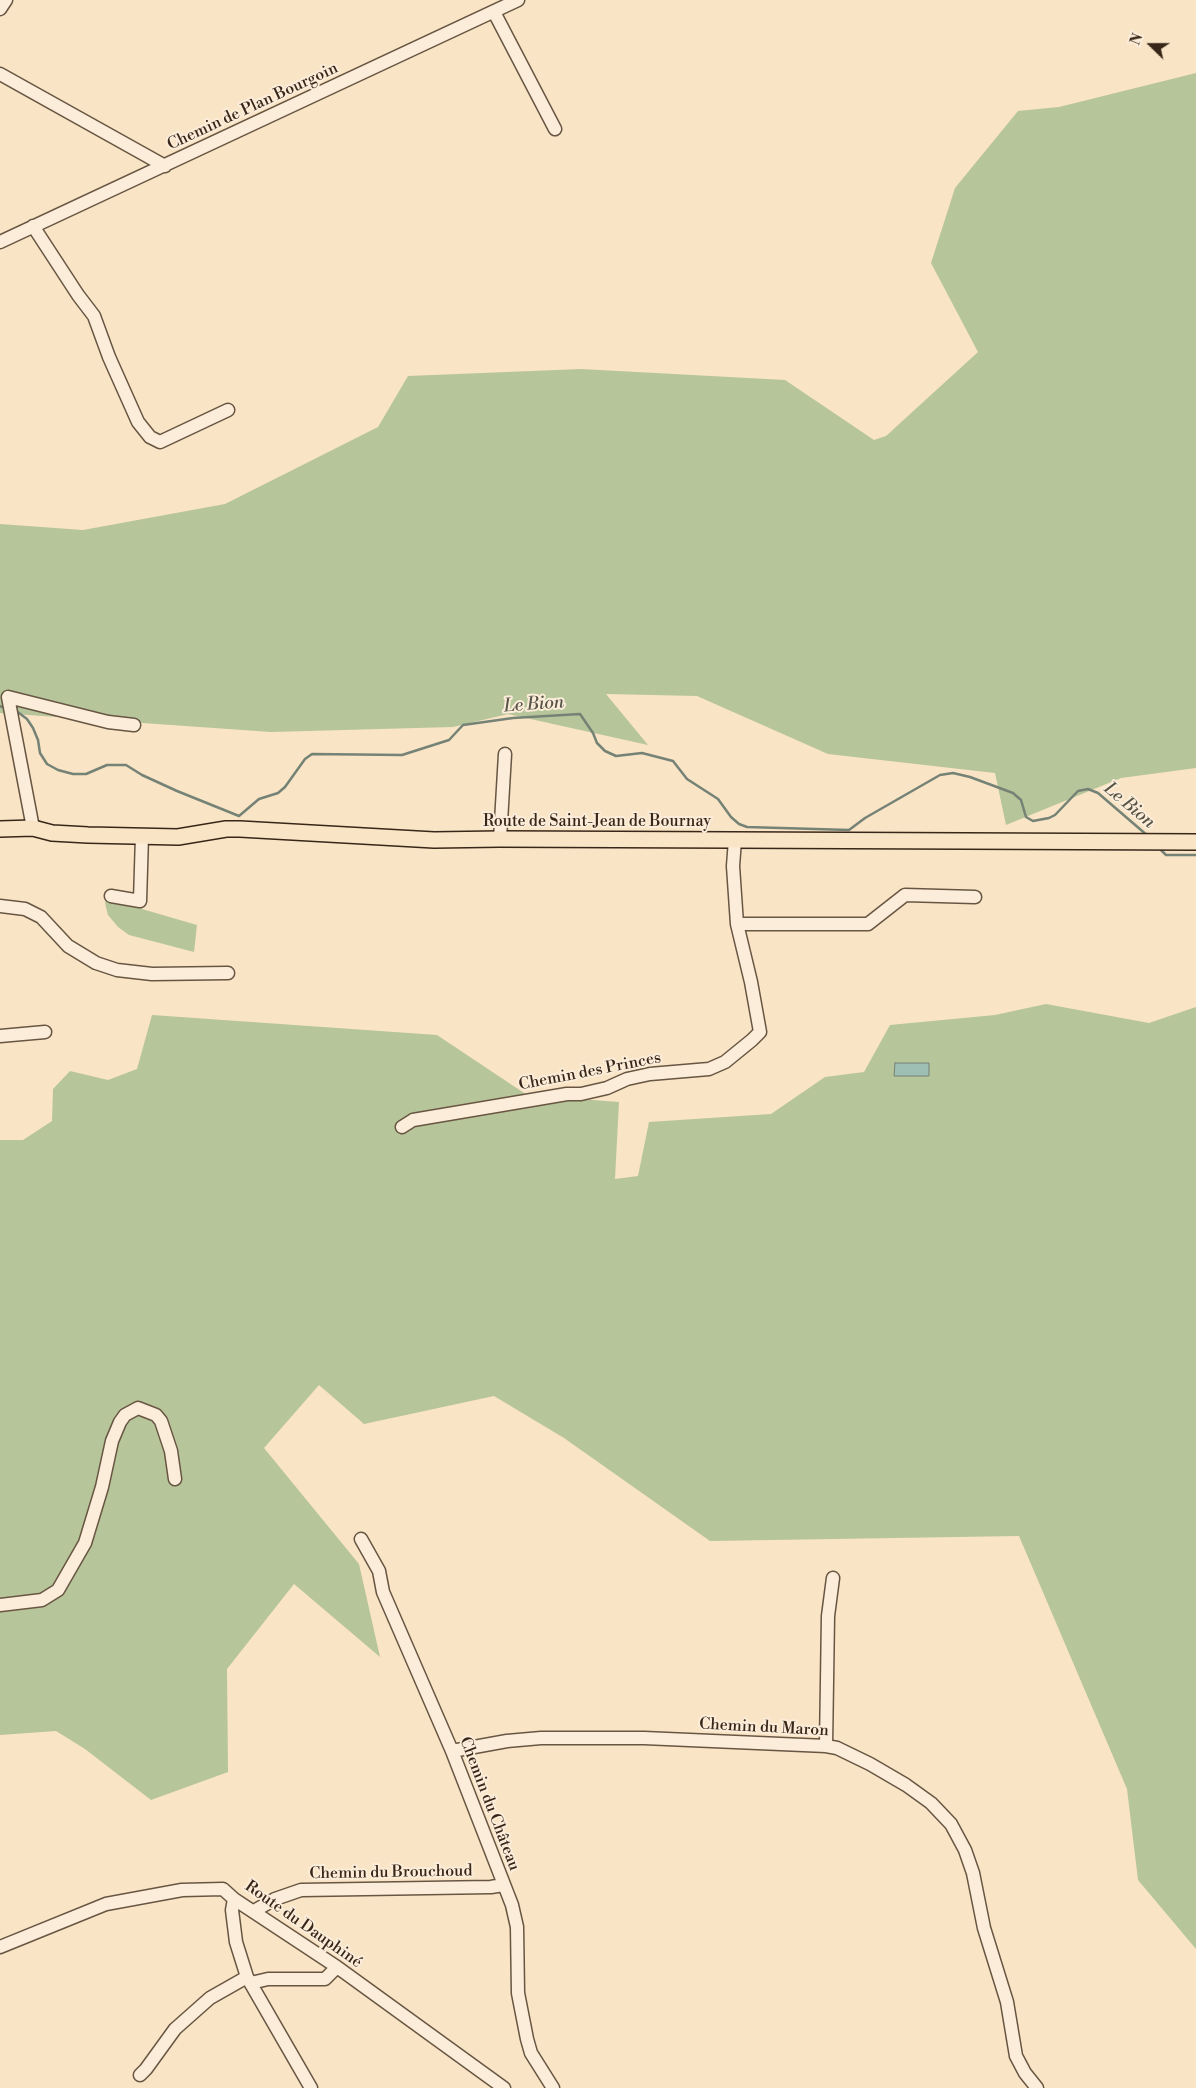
<!DOCTYPE html>
<meta charset="utf-8">
<style>
body{margin:0}
#map{position:relative;width:1196px;height:2088px;overflow:hidden;background:#f9e4c5;font-family:"Libre Bodoni",serif}
canvas{display:block}
.north{position:absolute;left:1126px;top:20px;width:50px;height:50px;-webkit-text-stroke:4px #fbedd9;paint-order:stroke;rotate:292deg;font-size:14px;font-weight:700;line-height:20px;text-align:center;color:#382618}
.north::after{content:'';display:block;margin:auto;width:18px;height:22px;background:#382618;clip-path:polygon(50% 0,100% 100%,50% 72%,0 100%)}
</style>
<div id="map">
<canvas width="1196" height="2088"></canvas>
<div class="north">N</div>
</div>
<script>
const g = document.querySelector('canvas').getContext('2d');
g.lineJoin = 'round';
function fillPath(path, color) {
  g.fillStyle = color;
  g.fill(path, 'evenodd');
}
function toPath(rows) {
  const path = new Path2D();
  for (const r of rows) {
    path.moveTo(r[0], r[1]);
    for (let i = 2; i < r.length; i += 2) path.lineTo(r[i], r[i + 1]);
  }
  return path;
}
function stroke(path, color, width, dash) {
  g.strokeStyle = color;
  g.lineWidth = width;
  g.lineCap = dash ? 'butt' : 'round';
  g.setLineDash(dash || []);
  g.stroke(path);
}
function label(font, color, halo, rows, align = 'center') {
  g.font = font + ' "Libre Bodoni",serif';
  g.lineWidth = 4;
  g.setLineDash([]);
  g.textBaseline = 'middle';
  g.strokeStyle = halo;
  g.fillStyle = color;
  for (const [text, x, y, turn = 0] of rows) {
    g.save();
    g.translate(x, y);
    g.rotate((+turn || 0) * Math.PI / 180);
    g.textAlign = isNaN(turn) ? turn : align;
    if (halo) g.strokeText(text, 0, 0);
    g.fillText(text, 0, 0);
    g.restore();
  }
}
fillPath(toPath([
 [1196,73,1196,768,1121,778,1006,825,995,773,828,754,697,696,606,694,648,745,508,714,453,727,271,732,0,713,0,524,83,530,225,504,378,427,408,376,581,369,785,380,874,440,886,436,978,352,931,263,955,188,1018,111,1059,107],
 [107,897,142,904,142,909,197,925,194,952,129,935,118,927,108,915,105,903],
 [1046,1004,1149,1023,1196,1007,1196,1949,1138,1880,1127,1789,1019,1536,710,1541,564,1438,494,1396,364,1424,319,1385,264,1448,359,1564,380,1657,294,1584,227,1669,228,1772,151,1800,85,1749,56,1731,0,1735,0,1140,23,1140,52,1121,53,1089,70,1071,108,1080,137,1069,152,1015,437,1035,527,1095,619,1102,615,1179,638,1176,649,1122,771,1114,825,1077,864,1072,890,1025,995,1015]
]), '#b7c59a');
const water = toPath([
 [895,1063,929,1063,929,1076,894,1076,895,1063]
]);
fillPath(water, '#9ebfb4');
stroke(water, '#758276', 1);
stroke(toPath([
 [0,706,2,707],
 [15,710,27,719,33,728,38,740,40,753,47,764,58,770,73,774,86,774,107,765,126,765,142,775,177,791,239,816,259,799,278,793,285,787,305,759,312,754,402,755,449,740,463,725,513,718,580,714,593,733,597,743,605,751,616,756,642,753,673,761,687,779,718,799,731,817,739,824,747,827,849,830,865,818,940,775,953,773,970,777,1013,793,1021,800,1026,817,1033,821,1049,818,1055,815,1078,791,1088,789,1098,793,1148,836],
 [1158,847,1166,855,1196,855]
]), '#758276', 2.5);
const minor = toPath([
 [0,9,6,0],
 [494,12,555,129],
 [0,74,165,166],
 [33,226,78,295,94,316,109,357,138,422,150,437,160,442,228,410],
 [0,242,518,0],
 [33,828,8,697,108,722,134,725],
 [500,839,505,754],
 [111,896,140,901,142,836],
 [0,906,25,909,41,917,68,946,96,963,117,970,152,974,228,973],
 [737,924,868,924,905,895,975,897],
 [0,1036,45,1032],
 [402,1127,413,1120,567,1094,581,1094,607,1088,627,1079,650,1074,709,1069,725,1062,752,1040,760,1032,751,982,737,924,733,866,735,840],
 [361,1539,379,1571,383,1592,452,1751,512,1905,517,1927,518,1993,527,2039,531,2053,553,2088],
 [0,1605,42,1600,58,1590,85,1543,102,1487,112,1441,120,1422,125,1415,138,1408,156,1415,161,1421,171,1451,175,1479],
 [826,1746,828,1616,833,1578],
 [452,1751,507,1741,541,1738,644,1738,826,1746,837,1748,870,1764,906,1785,931,1803,951,1824,965,1850,973,1873,984,1928,1007,2002,1016,2056,1025,2073,1037,2088],
 [234,1899,232,1910,236,1942,247,1977,311,2088],
 [254,1911,275,1899,301,1890,491,1887,503,1885],
 [0,1947,106,1904,182,1890,223,1889,234,1899,337,1967,504,2088],
 [251,1983,268,1979,325,1979,337,1967],
 [140,2075,146,2069,175,2029,210,1998,247,1977]
]);
const major = toPath([
 [0,829,33,828,52,833,88,835,178,837,226,829,240,829,434,840,500,839,1196,842]
]);
stroke(minor, '#685643', 15);
stroke(major, '#382618', 18);
stroke(minor, '#fbedd9', 12);
stroke(major, '#f9e4c5', 15);
label('16px', '#382618', '#fbedd9', [
 ["Chemin de Plan Bourgoin",253,107,-25],
 ["Route de Saint-Jean de Bournay",597,822],
 ["Chemin des Princes",590,1072,-11],
 ["Chemin du Maron",764,1728,3],
 ["Chemin du Château",489,1804,69],
 ["Chemin du Brouchoud",391,1873,-1],
 ["Route du Dauphiné",303,1925,35]
]);
label('italic 18px', '#575447', '#fbedd9', [
 ["Le Bion",534,705,-4],
 ["Le Bion",1129,806,40]
]);
</script>
